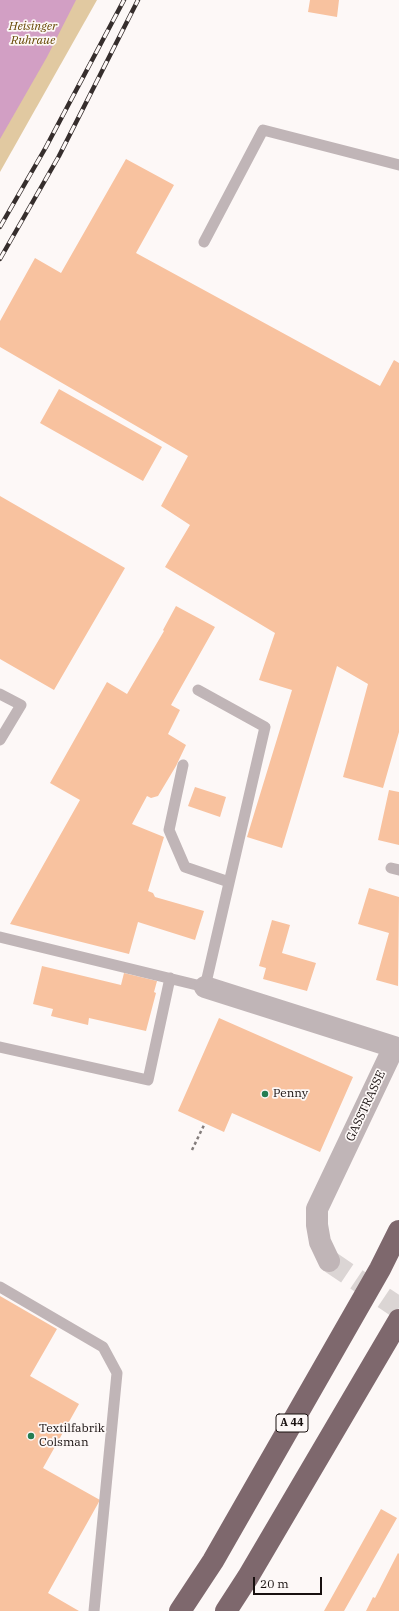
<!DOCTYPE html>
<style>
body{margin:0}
#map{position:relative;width:399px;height:1611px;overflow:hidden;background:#fdf8f7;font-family:"IBM Plex Serif",serif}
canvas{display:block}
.scale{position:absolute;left:253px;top:1577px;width:69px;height:18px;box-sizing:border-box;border:2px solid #18100f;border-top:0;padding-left:5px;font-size:12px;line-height:14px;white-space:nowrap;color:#18100f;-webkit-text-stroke:3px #fdf8f7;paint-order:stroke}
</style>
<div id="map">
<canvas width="399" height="1611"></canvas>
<div class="scale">20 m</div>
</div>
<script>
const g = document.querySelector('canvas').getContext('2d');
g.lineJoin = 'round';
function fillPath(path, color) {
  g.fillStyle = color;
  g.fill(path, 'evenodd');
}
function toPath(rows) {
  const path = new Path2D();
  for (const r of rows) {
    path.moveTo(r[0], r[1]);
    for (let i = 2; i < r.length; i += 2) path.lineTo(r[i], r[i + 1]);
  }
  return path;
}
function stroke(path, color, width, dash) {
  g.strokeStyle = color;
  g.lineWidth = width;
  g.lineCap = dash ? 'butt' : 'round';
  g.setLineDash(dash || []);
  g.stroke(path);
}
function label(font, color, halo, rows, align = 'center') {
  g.font = font + ' "IBM Plex Serif",serif';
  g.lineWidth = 3.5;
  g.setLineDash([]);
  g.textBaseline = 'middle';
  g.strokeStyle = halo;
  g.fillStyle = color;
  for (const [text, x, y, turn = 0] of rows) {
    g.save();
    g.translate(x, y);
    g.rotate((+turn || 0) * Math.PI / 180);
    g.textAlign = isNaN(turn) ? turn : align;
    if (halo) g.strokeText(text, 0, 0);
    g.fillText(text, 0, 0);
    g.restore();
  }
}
fillPath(toPath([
 [0,0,97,0,0,172]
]), '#e1c9a1');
fillPath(toPath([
 [0,0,76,0,47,57,0,139]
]), '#d29fc4');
fillPath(toPath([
 [310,0,339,0,337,17,308,12],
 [126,159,174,185,136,253,380,386,394,360,399,363,399,732,383,788,343,777,368,684,337,666,282,848,247,837,292,690,259,680,275,633,165,567,190,525,161,506,188,456,0,347,0,321,35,258,61,273],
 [59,389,162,447,143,481,40,423],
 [0,496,125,568,54,690,0,659],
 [176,606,215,627,171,705,180,710,168,734,186,745,176,766,158,796,151,798,147,796,132,824,164,837,148,891,153,893,155,897,204,911,195,940,138,922,129,954,10,924,80,800,50,783,107,682,127,694,164,631,163,630],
 [195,787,226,797,220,817,188,806],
 [389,790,399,792,399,845,378,840],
 [369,888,399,897,398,986,376,980,389,933,358,924],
 [272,920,290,925,282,953,316,963,307,991,263,979,266,968,259,966],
 [42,966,121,985,124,973,157,981,154,992,156,993,146,1031,89,1018,88,1025,51,1016,53,1009,33,1004],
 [219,1018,353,1077,320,1152,232,1113,224,1132,178,1111],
 [0,1296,57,1329,30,1376,79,1404,43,1468,100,1500,48,1593,79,1611,0,1611],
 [381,1509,397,1518,344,1611,324,1611],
 [398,1553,399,1554,399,1611,366,1611,373,1597,375,1598]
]), '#f8c29f');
stroke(toPath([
 [329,1261,399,1308]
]), '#dbd5d4', 22, [22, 11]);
stroke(toPath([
 [192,1150,205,1123]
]), '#837c7b', 2.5, [3, 3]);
stroke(toPath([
 [204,242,263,130,399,165],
 [0,694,21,705,0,740],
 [183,765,169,830,185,867,229,882],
 [391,868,399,870],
 [0,937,205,987,265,727,198,690],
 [0,1047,148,1080,170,978],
 [0,1287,103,1347,117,1373,94,1611]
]), '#c0b5b7', 11);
stroke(toPath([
 [205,987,394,1047,317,1209,317,1225,320,1242,329,1261]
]), '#c0b5b7', 22);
stroke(toPath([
 [180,1611,213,1561,380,1269,399,1231],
 [226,1611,248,1577,399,1320]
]), '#7e686d', 22);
const rail = toPath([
 [0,227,46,147,124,0],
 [0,259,59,156,138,0]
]);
stroke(rail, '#362e2d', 4.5);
stroke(rail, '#fdf8f7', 3, [9]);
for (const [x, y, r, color] of [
 [265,1094,4,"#247d52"],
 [31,1436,4,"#247d52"]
]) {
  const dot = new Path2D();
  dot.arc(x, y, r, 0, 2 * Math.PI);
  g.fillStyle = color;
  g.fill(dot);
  stroke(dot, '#fdf8f7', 1.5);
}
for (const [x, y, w] of [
 [292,1423,32]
]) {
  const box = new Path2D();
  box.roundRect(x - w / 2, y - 9, w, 18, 3);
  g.fillStyle = '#fdf8f7';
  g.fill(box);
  stroke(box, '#18100f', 1);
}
label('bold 11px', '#18100f', null, [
 ["A 44",292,1423]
]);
label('italic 12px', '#674905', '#fdf8f7', [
 ["Heisinger",33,27],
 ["Ruhraue",33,41]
]);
label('12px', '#18100f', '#fdf8f7', [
 ["Penny",273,1094],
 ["Textilfabrik",39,1429],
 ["Colsman",39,1443]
], 'left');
label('12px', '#18100f', '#fdf8f7', [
 ["GASSTRASSE",366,1106,-65]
]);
</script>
